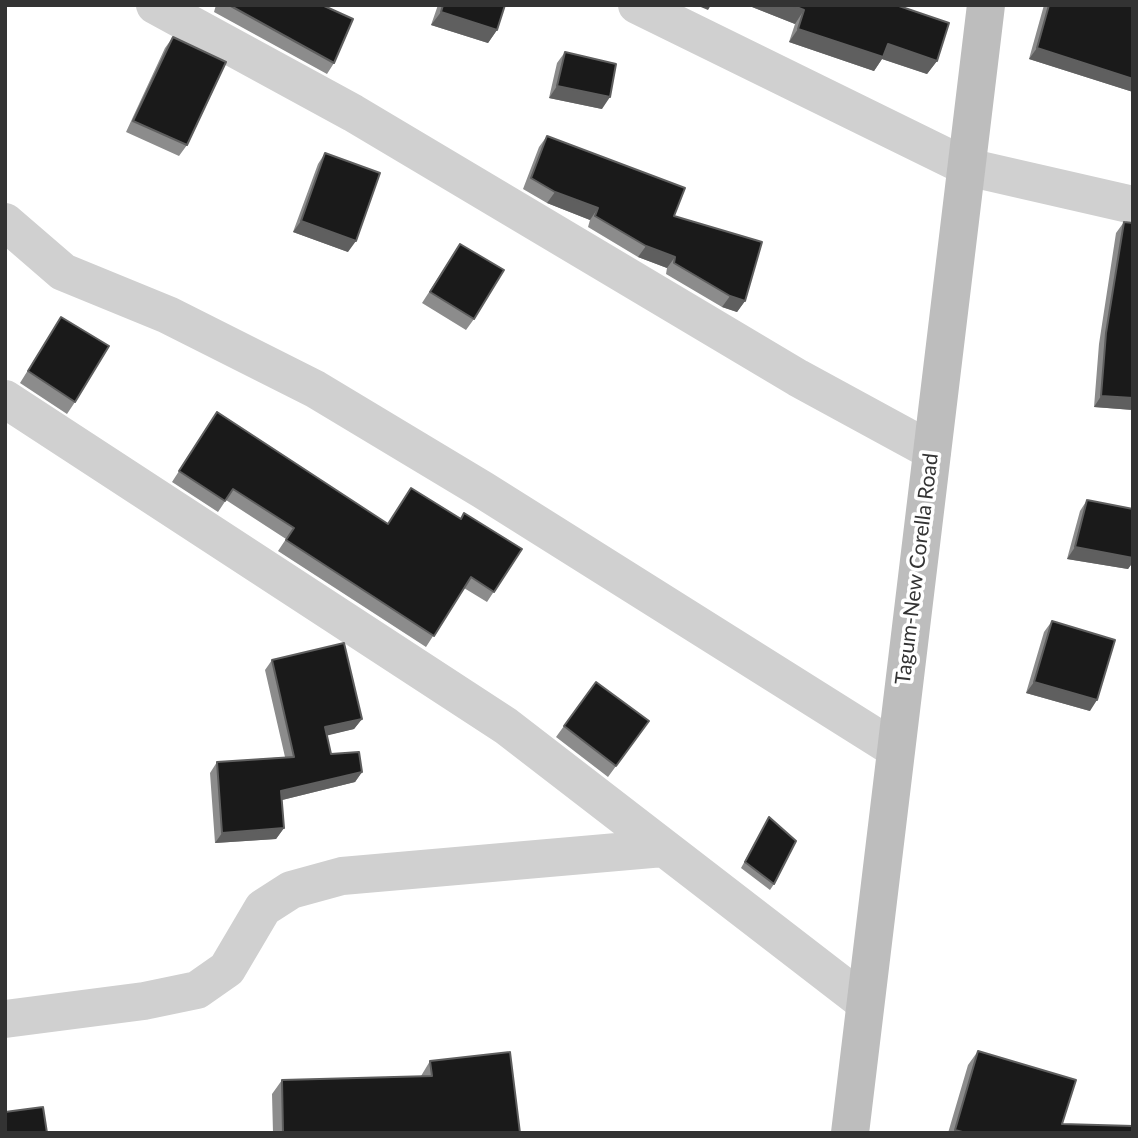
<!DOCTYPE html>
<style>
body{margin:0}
#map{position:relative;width:1138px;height:1138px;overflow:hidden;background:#fff;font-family:Lato,sans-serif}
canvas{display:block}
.frame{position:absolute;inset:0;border:7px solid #333;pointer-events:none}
</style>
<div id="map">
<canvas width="1138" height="1138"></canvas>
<div class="frame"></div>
</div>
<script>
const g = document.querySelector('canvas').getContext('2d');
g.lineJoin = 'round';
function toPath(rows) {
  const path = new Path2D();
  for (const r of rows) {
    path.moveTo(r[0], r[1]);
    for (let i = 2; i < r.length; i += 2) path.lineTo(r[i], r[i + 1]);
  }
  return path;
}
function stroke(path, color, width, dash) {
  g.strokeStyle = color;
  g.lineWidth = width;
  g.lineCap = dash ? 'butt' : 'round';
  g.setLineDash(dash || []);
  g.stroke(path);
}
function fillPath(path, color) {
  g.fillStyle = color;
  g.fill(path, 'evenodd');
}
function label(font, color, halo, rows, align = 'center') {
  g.font = font + ' Lato,sans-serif';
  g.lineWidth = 7;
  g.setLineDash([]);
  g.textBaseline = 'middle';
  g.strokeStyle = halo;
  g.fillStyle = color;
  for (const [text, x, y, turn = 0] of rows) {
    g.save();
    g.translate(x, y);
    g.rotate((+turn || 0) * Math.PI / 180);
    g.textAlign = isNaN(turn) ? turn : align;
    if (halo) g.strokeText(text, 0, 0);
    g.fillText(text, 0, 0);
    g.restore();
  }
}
stroke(toPath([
 [155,5,353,113,798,378,932,451],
 [637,5,967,167,1133,205],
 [5,222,63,272,168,315,315,389,483,490,895,749],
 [5,399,506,726,864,1002],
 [5,1019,144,1001,197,990,227,969,263,908,291,890,342,876,663,848]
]), '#d0d0d0', 38);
stroke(toPath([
 [850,1133,986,5]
]), '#bdbdbd', 38);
fillPath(toPath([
 [216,5,322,5,334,63,327,74,214,12],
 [438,5,505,5,497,30,488,43,431,25],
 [747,5,899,5,937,61,927,74,882,59,874,71,789,42,795,24],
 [1044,5,1133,5,1133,92,1029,59],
 [173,37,187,145,179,156,126,132,165,48],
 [565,52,602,109,549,98,557,63],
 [547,136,674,216,745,301,737,312,722,307,666,274,667,268,638,257,588,227,590,220,547,203,523,189,539,147],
 [325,153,348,252,293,232,318,164],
 [1124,222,1133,223,1133,410,1094,407,1099,344,1116,233],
 [460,244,474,319,466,330,422,303],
 [61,317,75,402,67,414,20,383],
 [217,412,388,524,411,488,460,518,522,549,487,602,464,588,426,647,278,551,286,539,226,500,218,512,172,482],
 [1087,500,1133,509,1133,562,1128,569,1067,559,1080,511],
 [1052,621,1090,711,1026,693,1044,632],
 [272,660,362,719,354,729,327,735,331,754,362,772,355,782,282,800,284,828,276,839,215,843,210,773,217,762,285,757,265,670],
 [596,682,649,721,608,777,556,737],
 [769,817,774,884,770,890,741,868],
 [978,1051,1062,1124,1133,1133,948,1133,968,1065],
 [430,1061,520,1133,273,1133,272,1094,282,1080,421,1076]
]), '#8c8c8c');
fillPath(toPath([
 [696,5,711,5,708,10],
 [747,5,791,5,804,10,795,24],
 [441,12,497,30,488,43,431,25],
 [798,29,888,44,937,61,927,74,882,59,874,71,789,42],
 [1037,48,1133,79,1133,92,1029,59],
 [557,86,610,97,602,109,549,98],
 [555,192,598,208,590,220,547,203],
 [301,221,356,241,348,252,293,232],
 [646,246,675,257,667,268,638,257],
 [730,296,745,301,737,312,722,307],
 [1101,396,1133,398,1133,410,1094,407],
 [1075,547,1133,558,1133,562,1128,569,1067,559],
 [1034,682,1097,700,1090,711,1026,693],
 [362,719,354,729,317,738,325,727],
 [362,772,355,782,274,802,281,791],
 [284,828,276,839,215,843,222,833],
 [955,1130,966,1133,953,1133]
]), '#5f5f5f');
const building = toPath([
 [229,5,322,5,353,19,334,63,229,5],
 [443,5,505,5,497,30,441,12,443,5],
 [791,5,899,5,899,6,949,23,937,61,888,44,883,57,798,29,804,10,791,5],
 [1049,5,1133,5,1133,79,1037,48,1049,5],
 [173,37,226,62,187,145,133,121,173,37],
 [565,52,616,64,610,97,557,86,565,52],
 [547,136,685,188,674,216,762,242,745,301,730,296,674,263,675,257,646,246,595,216,598,208,555,192,531,178,547,136],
 [325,153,380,173,356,241,301,221,325,153],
 [1124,222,1133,223,1133,398,1101,396,1106,333,1124,222],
 [460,244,504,270,474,319,430,292,460,244],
 [61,317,109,346,75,402,28,371,61,317],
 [217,412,388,524,411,488,461,519,464,513,522,549,494,592,471,577,434,636,286,540,294,528,233,489,225,501,179,471,217,412],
 [1087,500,1133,509,1133,558,1075,547,1087,500],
 [1052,621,1115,640,1097,700,1034,682,1052,621],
 [344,643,362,719,325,727,331,754,359,752,362,772,281,791,284,828,222,833,217,762,294,757,272,660,344,643],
 [596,682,649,721,616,766,564,726,596,682],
 [769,817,796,841,774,884,745,862,769,817],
 [978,1051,1076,1080,1062,1124,1133,1126,1133,1133,966,1133,955,1130,978,1051],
 [510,1052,520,1133,283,1133,282,1080,432,1076,430,1061,510,1052],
 [43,1107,47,1133,5,1133,5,1112,43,1107]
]);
fillPath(building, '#1a1a1a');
stroke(building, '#5f5f5f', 2);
label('21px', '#333', '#fff', [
 ["Tagum-New Corella Road",917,569,-83]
]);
</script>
